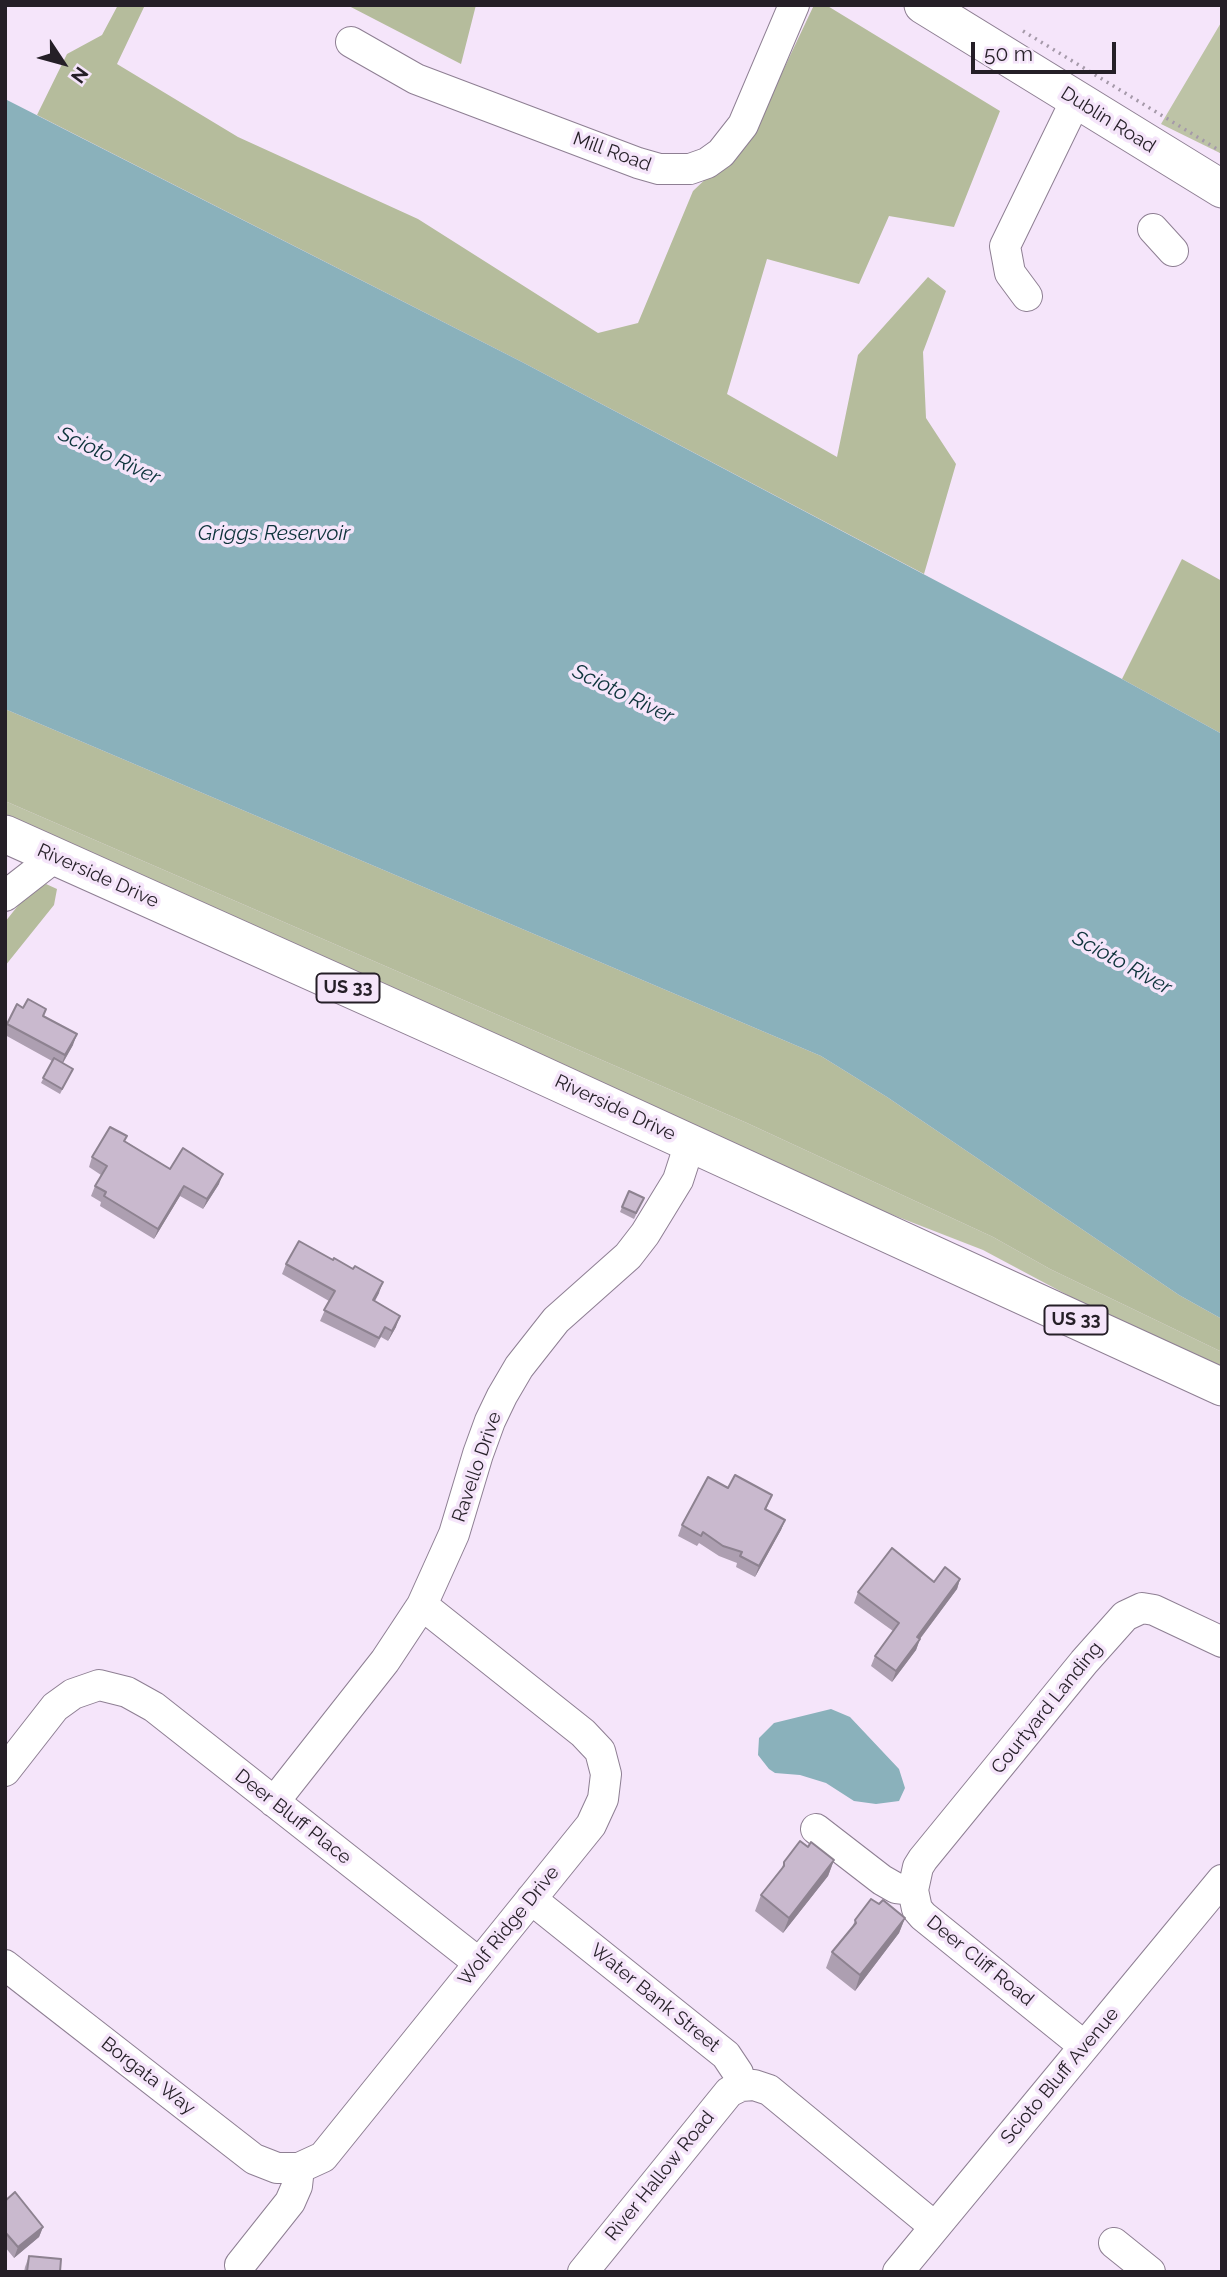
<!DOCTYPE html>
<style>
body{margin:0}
#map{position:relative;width:1227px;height:2277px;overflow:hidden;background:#f5e5fa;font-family:Raleway,sans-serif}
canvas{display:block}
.frame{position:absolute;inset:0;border:7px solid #251f27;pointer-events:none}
.north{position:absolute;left:28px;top:28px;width:70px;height:70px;-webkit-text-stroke:5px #f5e5fa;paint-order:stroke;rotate:126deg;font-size:19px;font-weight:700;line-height:28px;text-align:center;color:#251f27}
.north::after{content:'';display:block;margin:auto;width:24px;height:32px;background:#251f27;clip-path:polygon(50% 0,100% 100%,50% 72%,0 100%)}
.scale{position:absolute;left:971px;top:42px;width:145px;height:32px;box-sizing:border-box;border:4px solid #251f27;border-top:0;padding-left:9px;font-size:21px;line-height:24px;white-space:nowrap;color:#251f27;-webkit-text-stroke:5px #f5e5fa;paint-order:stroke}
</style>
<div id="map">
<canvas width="1227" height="2277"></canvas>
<div class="frame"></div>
<div class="north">N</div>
<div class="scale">50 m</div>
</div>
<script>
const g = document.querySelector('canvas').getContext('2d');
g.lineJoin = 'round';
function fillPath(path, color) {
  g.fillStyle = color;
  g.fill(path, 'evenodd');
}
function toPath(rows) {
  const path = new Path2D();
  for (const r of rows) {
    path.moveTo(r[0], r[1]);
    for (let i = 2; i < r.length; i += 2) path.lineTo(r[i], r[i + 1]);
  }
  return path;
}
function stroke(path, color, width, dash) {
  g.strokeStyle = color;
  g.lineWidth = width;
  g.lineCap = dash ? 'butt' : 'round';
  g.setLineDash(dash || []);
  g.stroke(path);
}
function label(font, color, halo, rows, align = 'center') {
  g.font = font + ' Raleway,sans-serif';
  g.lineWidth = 7;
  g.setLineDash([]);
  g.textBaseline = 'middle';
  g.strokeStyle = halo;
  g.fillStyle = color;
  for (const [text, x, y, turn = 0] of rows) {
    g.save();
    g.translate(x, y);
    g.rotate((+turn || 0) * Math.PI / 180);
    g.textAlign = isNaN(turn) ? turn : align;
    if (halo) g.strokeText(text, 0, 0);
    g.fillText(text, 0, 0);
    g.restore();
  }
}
fillPath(toPath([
 [1222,21,1222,154,1161,124],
 [5,801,747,1123,993,1237,1050,1269,1222,1352,1222,1370,1073,1298,983,1250,857,1201,447,1012,5,816]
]), '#bdc3a6');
fillPath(toPath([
 [118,5,145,5,117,64,238,137,418,219,598,333,638,323,693,191,753,134,814,5,826,5,1000,111,954,227,889,216,859,284,767,259,727,394,837,457,858,355,928,277,946,291,923,352,926,418,956,464,924,574,522,362,37,115,67,54,102,35],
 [347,5,476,5,461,64],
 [1182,559,1222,581,1222,734,1122,679],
 [5,709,821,1056,887,1097,1179,1295,1222,1319,1222,1352,1050,1269,993,1237,747,1123,5,801],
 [46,884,57,889,54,905,5,966,5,922,24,898]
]), '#b5bc9c');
fillPath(toPath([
 [5,99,522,362,1122,679,1222,734,1222,1319,1179,1295,887,1097,821,1056,5,709],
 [831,1709,850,1717,899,1769,905,1788,899,1801,876,1804,854,1801,826,1783,800,1775,775,1773,769,1769,758,1755,759,1738,774,1723]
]), '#8ab1bb');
const minor = toPath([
 [351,42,416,79,638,163,659,169,690,169,707,163,721,153,743,125,794,5],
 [1153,229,1173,251],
 [1027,296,1010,273,1005,246,1076,100],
 [5,896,55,857],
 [5,1771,55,1707,73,1694,99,1685,127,1692,154,1707,479,1963],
 [274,1802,385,1661,422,1605,454,1534,478,1454,490,1421,502,1396,519,1367,556,1320,628,1256,645,1234,678,1180,690,1143],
 [816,1829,882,1880,896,1888,913,1890,917,1909,923,1916,1084,2046],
 [913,1890,918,1867,923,1859,1084,1662,1125,1616,1142,1608,1154,1610,1222,1642],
 [531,1899,726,2055,738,2073,741,2086],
 [5,1965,254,2159,277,2168,299,2168,323,2157,591,1825,603,1799,606,1774,600,1751,583,1733,422,1605],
 [1114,2243,1150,2272],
 [240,2265,290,2202,297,2186,299,2168],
 [583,2272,729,2092,741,2086,754,2085,769,2090,935,2227],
 [898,2272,1222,1880]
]);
const major = toPath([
 [923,5,1222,189],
 [5,834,511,1061,1222,1387]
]);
stroke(minor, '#8e7f93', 32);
stroke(major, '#8e7f93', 39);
stroke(toPath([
 [1023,31,1222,152]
]), '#a599a9', 3.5, [2, 5]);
stroke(minor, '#fff', 30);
stroke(major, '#fff', 37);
fillPath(toPath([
 [23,1008,44,1016,73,1045,63,1063,73,1069,60,1094,41,1083,52,1061,5,1035,5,1028,7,1024],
 [127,1136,125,1141,170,1169,219,1184,203,1209,180,1196,154,1239,100,1206,101,1202,91,1196,95,1186,101,1175,89,1167,92,1157],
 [644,1198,634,1219,620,1212,622,1207],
 [286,1264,379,1293,375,1301,396,1327,388,1341,381,1337,375,1348,320,1321,329,1301,282,1274],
 [728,1488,772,1495,766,1510,785,1520,781,1530,755,1577,736,1567,737,1563,719,1556,699,1543,697,1546,678,1536,682,1525],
 [960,1579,957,1589,920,1639,916,1650,892,1682,871,1666,875,1656,893,1631,854,1603,858,1592],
 [808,1847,834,1860,828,1876,783,1933,755,1911,761,1895,781,1870,784,1862],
 [879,1904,905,1918,899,1933,855,1991,826,1968,832,1952,852,1928,855,1920],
 [5,2201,43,2227,39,2237,14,2258,5,2247],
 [29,2256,60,2272,24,2272,25,2267]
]), '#ad9fb1');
fillPath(toPath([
 [77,1034,73,1045,61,1066,65,1055],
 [223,1174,219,1184,203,1209,207,1199],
 [184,1186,180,1196,154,1239,158,1229],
 [383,1282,379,1293,369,1311,373,1300],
 [400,1316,396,1327,388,1341,392,1331],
 [785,1520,781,1530,755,1577,759,1566],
 [960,1579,957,1589,913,1648,917,1637],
 [920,1639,916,1650,892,1682,896,1671],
 [834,1860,828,1876,783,1933,789,1918],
 [905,1918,899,1933,855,1991,860,1975],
 [43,2227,39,2237,14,2258,18,2247]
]), '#8d8290');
const building = toPath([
 [28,999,46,1009,43,1016,77,1034,65,1055,7,1024,17,1004,23,1008,28,999],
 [54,1058,73,1069,62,1089,43,1078,54,1058],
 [110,1127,127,1136,124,1141,170,1169,183,1148,223,1174,207,1199,184,1186,158,1229,104,1196,106,1192,95,1186,107,1166,92,1157,110,1127],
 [629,1191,644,1198,636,1213,622,1207,629,1191],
 [299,1241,333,1260,334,1258,353,1269,355,1266,383,1282,373,1300,400,1316,392,1331,385,1327,379,1338,324,1310,335,1291,286,1264,299,1241],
 [735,1475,772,1495,765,1509,785,1520,759,1566,740,1556,742,1552,723,1546,703,1532,701,1536,682,1525,708,1477,728,1488,735,1475],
 [892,1548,934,1582,945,1567,960,1579,917,1637,920,1639,896,1671,875,1656,899,1623,858,1592,892,1548],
 [800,1841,808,1847,811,1842,834,1860,789,1918,761,1895,784,1866,784,1862,800,1841],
 [871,1899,879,1904,883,1900,905,1918,860,1975,832,1952,856,1923,855,1920,871,1899],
 [15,2192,43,2227,18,2247,5,2232,5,2201,15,2192],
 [29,2256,61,2259,60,2272,27,2272,29,2256]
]);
fillPath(building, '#c9b9ce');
stroke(building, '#8d8290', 2);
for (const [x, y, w] of [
 [348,988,63],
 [1076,1320,63]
]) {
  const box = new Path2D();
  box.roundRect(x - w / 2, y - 14.5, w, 29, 5);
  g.fillStyle = '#f5e5fa';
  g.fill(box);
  stroke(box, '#251f27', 2);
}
label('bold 18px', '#251f27', null, [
 ["US 33",348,988],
 ["US 33",1076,1320]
]);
label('19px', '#251f27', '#f5e5fa', [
 ["Dublin Road",1108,120,32],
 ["Mill Road",612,152,20],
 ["Riverside Drive",98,876,24],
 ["Riverside Drive",615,1108,25],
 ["Ravello Drive",477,1467,-71],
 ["Courtyard Landing",1047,1708,-51],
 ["Deer Bluff Place",293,1817,38],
 ["Wolf Ridge Drive",509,1926,-51],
 ["Deer Cliff Road",980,1961,39],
 ["Water Bank Street",655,1998,39],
 ["Borgata Way",148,2076,38],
 ["Scioto Bluff Avenue",1060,2076,-50],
 ["River Hallow Road",660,2176,-51]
]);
label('italic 21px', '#0d333b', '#f5e5fa', [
 ["Scioto River",109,456,25],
 ["Griggs Reservoir",274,534],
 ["Scioto River",623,694,26],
 ["Scioto River",1122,963,29]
]);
</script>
